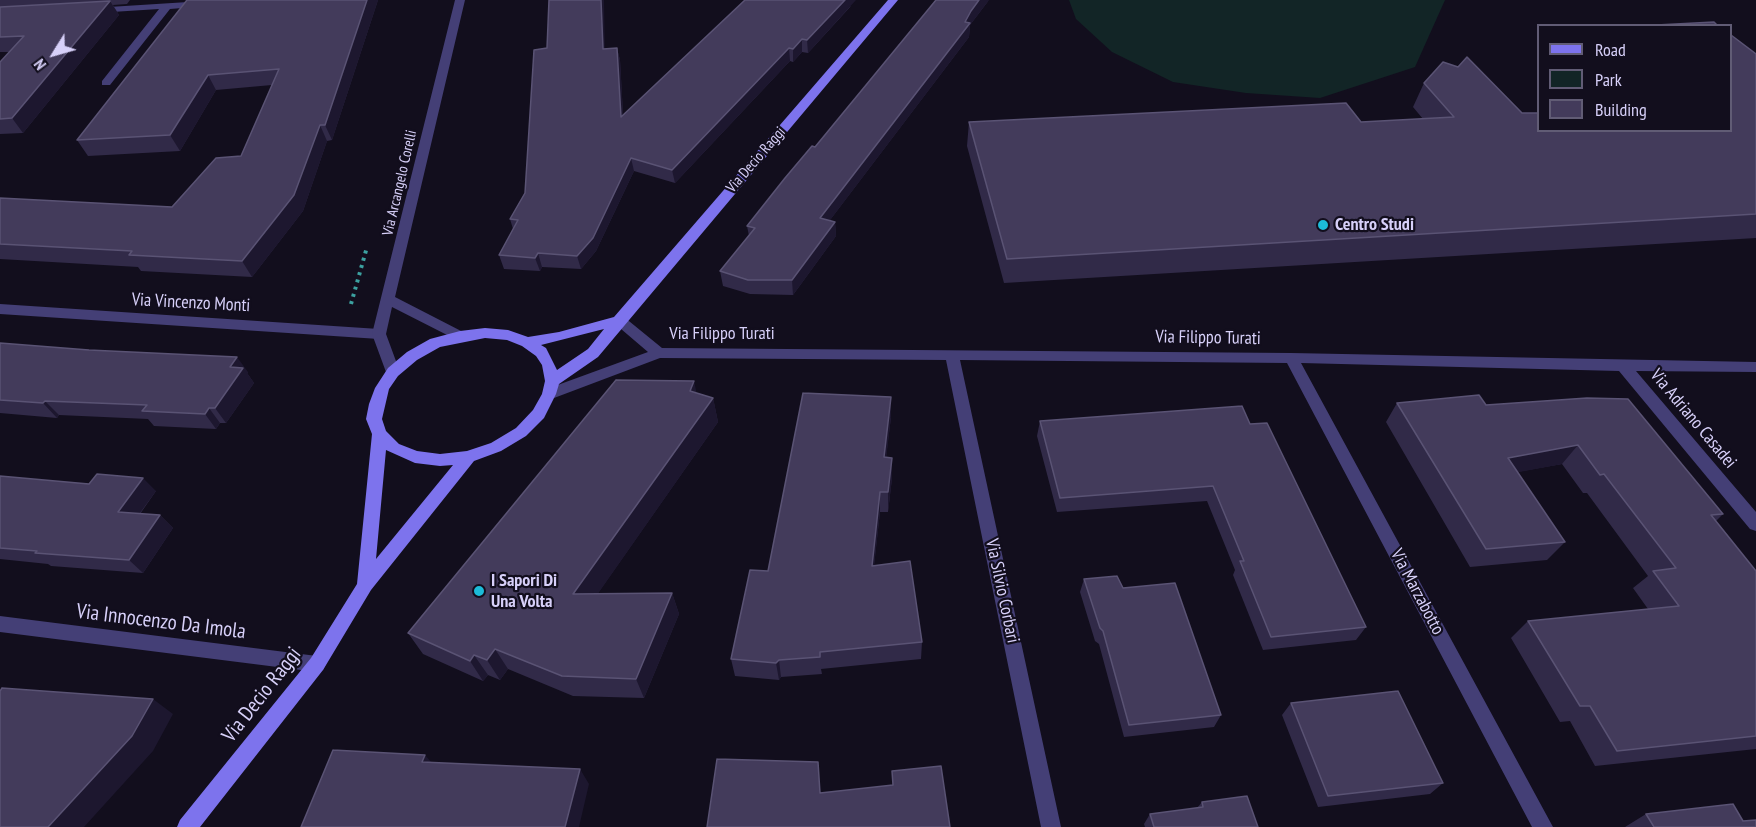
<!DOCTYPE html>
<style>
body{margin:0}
#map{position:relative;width:1756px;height:827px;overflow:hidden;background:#120e1d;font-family:"PT Sans Narrow",sans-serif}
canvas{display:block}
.legend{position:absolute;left:1537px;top:24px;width:195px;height:108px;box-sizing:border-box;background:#120e1d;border:2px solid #615c75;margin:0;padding:8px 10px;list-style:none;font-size:18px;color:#d7d0f9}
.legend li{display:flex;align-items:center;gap:12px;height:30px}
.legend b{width:30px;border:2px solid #615c75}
.north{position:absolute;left:24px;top:24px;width:60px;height:60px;-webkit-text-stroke:4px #120e1d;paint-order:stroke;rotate:233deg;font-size:16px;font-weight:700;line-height:24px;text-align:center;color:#d7d0f9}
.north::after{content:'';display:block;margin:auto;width:21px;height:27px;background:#d7d0f9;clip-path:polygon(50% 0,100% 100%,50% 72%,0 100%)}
</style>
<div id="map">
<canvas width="1756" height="827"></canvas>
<ul class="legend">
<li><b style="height:8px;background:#7d73ed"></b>Road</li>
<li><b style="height:16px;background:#122526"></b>Park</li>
<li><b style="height:16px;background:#433b5b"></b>Building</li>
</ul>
<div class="north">N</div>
</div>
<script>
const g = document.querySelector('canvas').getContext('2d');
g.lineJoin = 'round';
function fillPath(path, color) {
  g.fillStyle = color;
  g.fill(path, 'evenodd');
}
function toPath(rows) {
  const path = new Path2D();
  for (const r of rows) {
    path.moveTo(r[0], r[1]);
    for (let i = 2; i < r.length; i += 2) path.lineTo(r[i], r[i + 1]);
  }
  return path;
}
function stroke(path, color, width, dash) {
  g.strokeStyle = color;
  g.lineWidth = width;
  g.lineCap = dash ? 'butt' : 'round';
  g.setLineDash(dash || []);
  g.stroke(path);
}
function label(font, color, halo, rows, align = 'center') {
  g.font = font + ' "PT Sans Narrow",sans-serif';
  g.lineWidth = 4.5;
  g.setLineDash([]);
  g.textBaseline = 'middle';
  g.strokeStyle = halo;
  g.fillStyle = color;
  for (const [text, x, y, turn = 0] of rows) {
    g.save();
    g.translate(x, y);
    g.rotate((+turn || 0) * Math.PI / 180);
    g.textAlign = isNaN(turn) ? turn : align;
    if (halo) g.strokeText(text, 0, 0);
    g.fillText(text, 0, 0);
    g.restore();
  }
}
fillPath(toPath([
 [1069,0,1445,0,1415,67,1320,98,1246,93,1173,82,1112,52,1076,19]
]), '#122526');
stroke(toPath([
 [351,304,367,247]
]), '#3ca1a0', 4, [3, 4.5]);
fillPath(toPath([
 [204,1,207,2,207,6,170,9,110,85,102,85,102,81,159,9,96,13,91,10,93,8,204,1],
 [0,304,379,329,386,334,379,339,0,314,0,304],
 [619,315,624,317,662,348,1291,353,1756,362,1756,372,1636,371,1756,512,1756,531,1750,529,1619,371,1301,363,1553,827,1532,827,1287,363,960,360,1061,827,1041,827,946,360,660,358,554,398,544,398,542,394,544,390,648,352,614,323,612,320,619,315],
 [0,616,317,656,323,658,326,664,323,670,317,672,0,632,0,616]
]), '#443f76');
fillPath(toPath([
 [455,0,465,0,395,297,465,333,467,336,465,339,455,339,392,307,386,334,400,372,393,377,386,372,372,334,455,0]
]), '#443f76');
fillPath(toPath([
 [888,0,898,0,598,357,559,384,556,394,544,418,526,436,501,451,474,461,371,590,323,670,200,827,177,827,180,820,311,658,357,584,372,434,366,419,369,404,375,388,388,368,407,352,430,339,460,331,485,328,508,330,528,337,559,332,614,317,888,0],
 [604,329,588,349,557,370,546,348,541,345,604,329],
 [485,338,507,340,522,346,536,356,542,365,545,381,542,394,533,410,516,428,491,443,467,451,440,454,417,451,399,444,386,431,382,419,389,389,398,376,417,360,440,347,485,338],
 [386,450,415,463,440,466,453,465,376,559,386,450]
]), '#7d73ed');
fillPath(toPath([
 [0,0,130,0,127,4,113,5,119,15,23,133,0,134,0,62,10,52,0,52],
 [187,0,378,0,332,140,327,141,303,211,252,277,141,271,138,267,0,259,0,198,172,207,241,156,272,85,216,90,180,151,88,156,77,140],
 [989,0,970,25,969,37,830,220,835,222,836,236,793,295,750,294,723,286,720,271,749,236,747,226,815,147],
 [851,6,808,53,802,52,793,62,790,61,675,183,634,171,596,251,581,269,542,267,540,271,504,269,499,255,513,229,510,219,605,49,617,48,620,60,623,115],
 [1756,54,1756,238,1004,283,967,146,969,122,1361,122,1423,119,1413,107,1424,83,1522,113,1731,130],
 [0,343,248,372,247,373,254,383,226,423,220,423,216,429,154,426,148,419,59,415,57,418,0,413],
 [696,393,713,398,718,422,598,593,672,593,679,614,644,698,573,696,508,669,500,680,488,675,483,681,423,654,408,633],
 [1587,398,1723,514,1716,521,1756,571,1756,749,1595,766,1570,721,1560,722,1511,638,1528,621,1648,609,1633,588,1648,576,1587,493,1583,493,1562,464,1517,472,1565,542,1547,560,1470,567,1386,422,1397,403,1486,405],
 [891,417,886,457,892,478,888,512,880,512,874,565,922,642,921,659,821,669,822,674,781,677,779,680,735,676,731,659,768,571],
 [1040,421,1250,424,1366,627,1356,640,1263,650,1233,575,1235,570,1207,501,1057,512,1037,436],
 [0,476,156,491,140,514,160,515,173,528,143,573,51,566,48,564,0,559],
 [1084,579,1123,588,1221,715,1214,727,1124,737,1099,644,1095,641,1080,592],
 [1291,703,1443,783,1430,794,1318,807,1282,715],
 [1202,802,1258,827,1145,827,1144,824,1150,814,1197,808],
 [1646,814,1743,821,1756,827,1625,827]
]), '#312a48');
fillPath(toPath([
 [367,0,378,0,332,140,325,125],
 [601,0,604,0,605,62,603,49],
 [845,0,856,0,808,53,807,40],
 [979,0,989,0,970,25,969,37,821,232,820,218,965,22,971,11],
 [110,1,119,15,23,133,12,118],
 [802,39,802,52,793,62,793,49],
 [617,48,620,60,624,130,621,117],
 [789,48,790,61,675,183,672,170],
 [208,75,216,90,180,151,170,135],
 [320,125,327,141,303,211,252,277,242,261],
 [631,158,634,171,596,251,581,269,577,256],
 [835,222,836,236,793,295,792,280],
 [538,253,542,267,540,271,535,258],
 [237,357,248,372,247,373,254,383,226,423,215,408,230,367],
 [694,381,699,404,690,391],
 [891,397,891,417,884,477,884,457],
 [713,398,718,422,583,615,573,594],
 [45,401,59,415,57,418,43,403],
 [209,408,220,423,216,429,205,414],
 [1578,445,1562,464,1493,477,1508,458],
 [892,458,892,478,888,512,888,492],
 [143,478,156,491,131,525,118,512],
 [880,492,880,512,872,585,872,566],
 [160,515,173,528,143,573,129,560],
 [672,593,679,614,644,698,636,679],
 [495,649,508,669,500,680,487,660],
 [474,655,488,675,483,681,470,661],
 [779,660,781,677,779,680,776,663],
 [153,699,173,714,153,751,84,827,48,827],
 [425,755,439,771,422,762],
 [580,769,589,784,579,827,565,827]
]), '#1d172f');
const building = toPath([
 [187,0,367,0,325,125,320,125,294,195,242,261,129,255,132,251,0,244,0,198,172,207,216,158,241,156,279,69,208,75,170,135,77,140,187,0],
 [549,0,601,0,603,49,617,48,621,117,745,0,845,0,807,40,802,39,793,49,789,48,672,170,631,158,593,238,577,256,538,253,535,258,499,255,518,220,510,219,525,193,534,50,547,48,549,0],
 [936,0,979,0,971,11,965,22,970,23,820,218,835,222,792,280,748,280,720,271,755,228,747,226,785,178,812,146,815,147,936,0],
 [110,1,12,118,0,119,0,62,24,36,0,37,0,7,110,1],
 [1714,22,1718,26,1637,26,1714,22],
 [1731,35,1756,54,1756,214,1007,259,969,122,1346,103,1361,122,1454,117,1424,83,1443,62,1458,67,1467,57,1522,113,1539,113,1539,130,1731,130,1731,35],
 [0,343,89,350,237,357,230,367,243,368,215,408,209,408,205,414,142,411,147,405,45,401,43,403,0,400,0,343],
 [616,380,694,381,690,391,713,398,573,594,672,593,636,679,562,676,495,649,487,660,474,655,470,661,408,633,616,380],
 [803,393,891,397,884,457,892,458,888,492,880,492,872,566,910,561,922,642,820,652,820,657,779,660,776,663,731,659,750,570,768,571,803,393],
 [1479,395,1486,405,1587,398,1628,399,1723,514,1711,515,1756,571,1756,736,1617,751,1590,706,1580,706,1528,621,1679,606,1653,571,1676,568,1604,474,1600,475,1578,445,1508,458,1565,542,1486,549,1397,403,1479,395],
 [1242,406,1250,424,1267,423,1366,627,1271,637,1240,561,1244,561,1213,486,1060,498,1040,421,1242,406],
 [97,474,143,478,118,512,160,515,129,560,35,553,37,551,0,548,0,476,89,484,97,474],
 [1117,576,1123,588,1175,583,1221,715,1129,725,1103,631,1100,628,1084,579,1117,576],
 [2,688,153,699,132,736,48,827,0,827,0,691,2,688],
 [1398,691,1443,783,1328,796,1291,703,1398,691],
 [333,750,425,755,422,762,580,769,565,827,301,827,333,750],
 [717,759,818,762,820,793,893,785,892,771,941,766,950,827,707,827,717,759],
 [1247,796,1258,827,1154,827,1150,814,1203,807,1202,802,1247,796],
 [1733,804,1743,821,1756,820,1756,827,1654,827,1646,814,1733,804]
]);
fillPath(building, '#433b5b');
stroke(building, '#5a5374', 1.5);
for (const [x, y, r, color] of [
 [1323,225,6,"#1cbbd8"],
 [479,591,6,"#1cbbd8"]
]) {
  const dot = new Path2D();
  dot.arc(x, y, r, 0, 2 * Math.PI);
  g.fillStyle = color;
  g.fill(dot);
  stroke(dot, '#120e1d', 2);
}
label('15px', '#d7d0f9', '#120e1d', [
 ["Via Decio Raggi",756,160,-49],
 ["Via Arcangelo Corelli",400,183,-77]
]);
label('bold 18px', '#d7d0f9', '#120e1d', [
 ["Centro Studi",1335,225],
 ["I Sapori Di",491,581],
 ["Una Volta",491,602]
], 'left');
label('18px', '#d7d0f9', '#120e1d', [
 ["Via Vincenzo Monti",191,303,3],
 ["Via Filippo Turati",722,334],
 ["Via Filippo Turati",1208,338,1],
 ["Via Adriano Casadei",1693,419,50],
 ["Via Silvio Corbari",1002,591,78],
 ["Via Marzabotto",1417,592,62]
]);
label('21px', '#d7d0f9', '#120e1d', [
 ["Via Innocenzo Da Imola",161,622,7],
 ["Via Decio Raggi",262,695,-52]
]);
</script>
